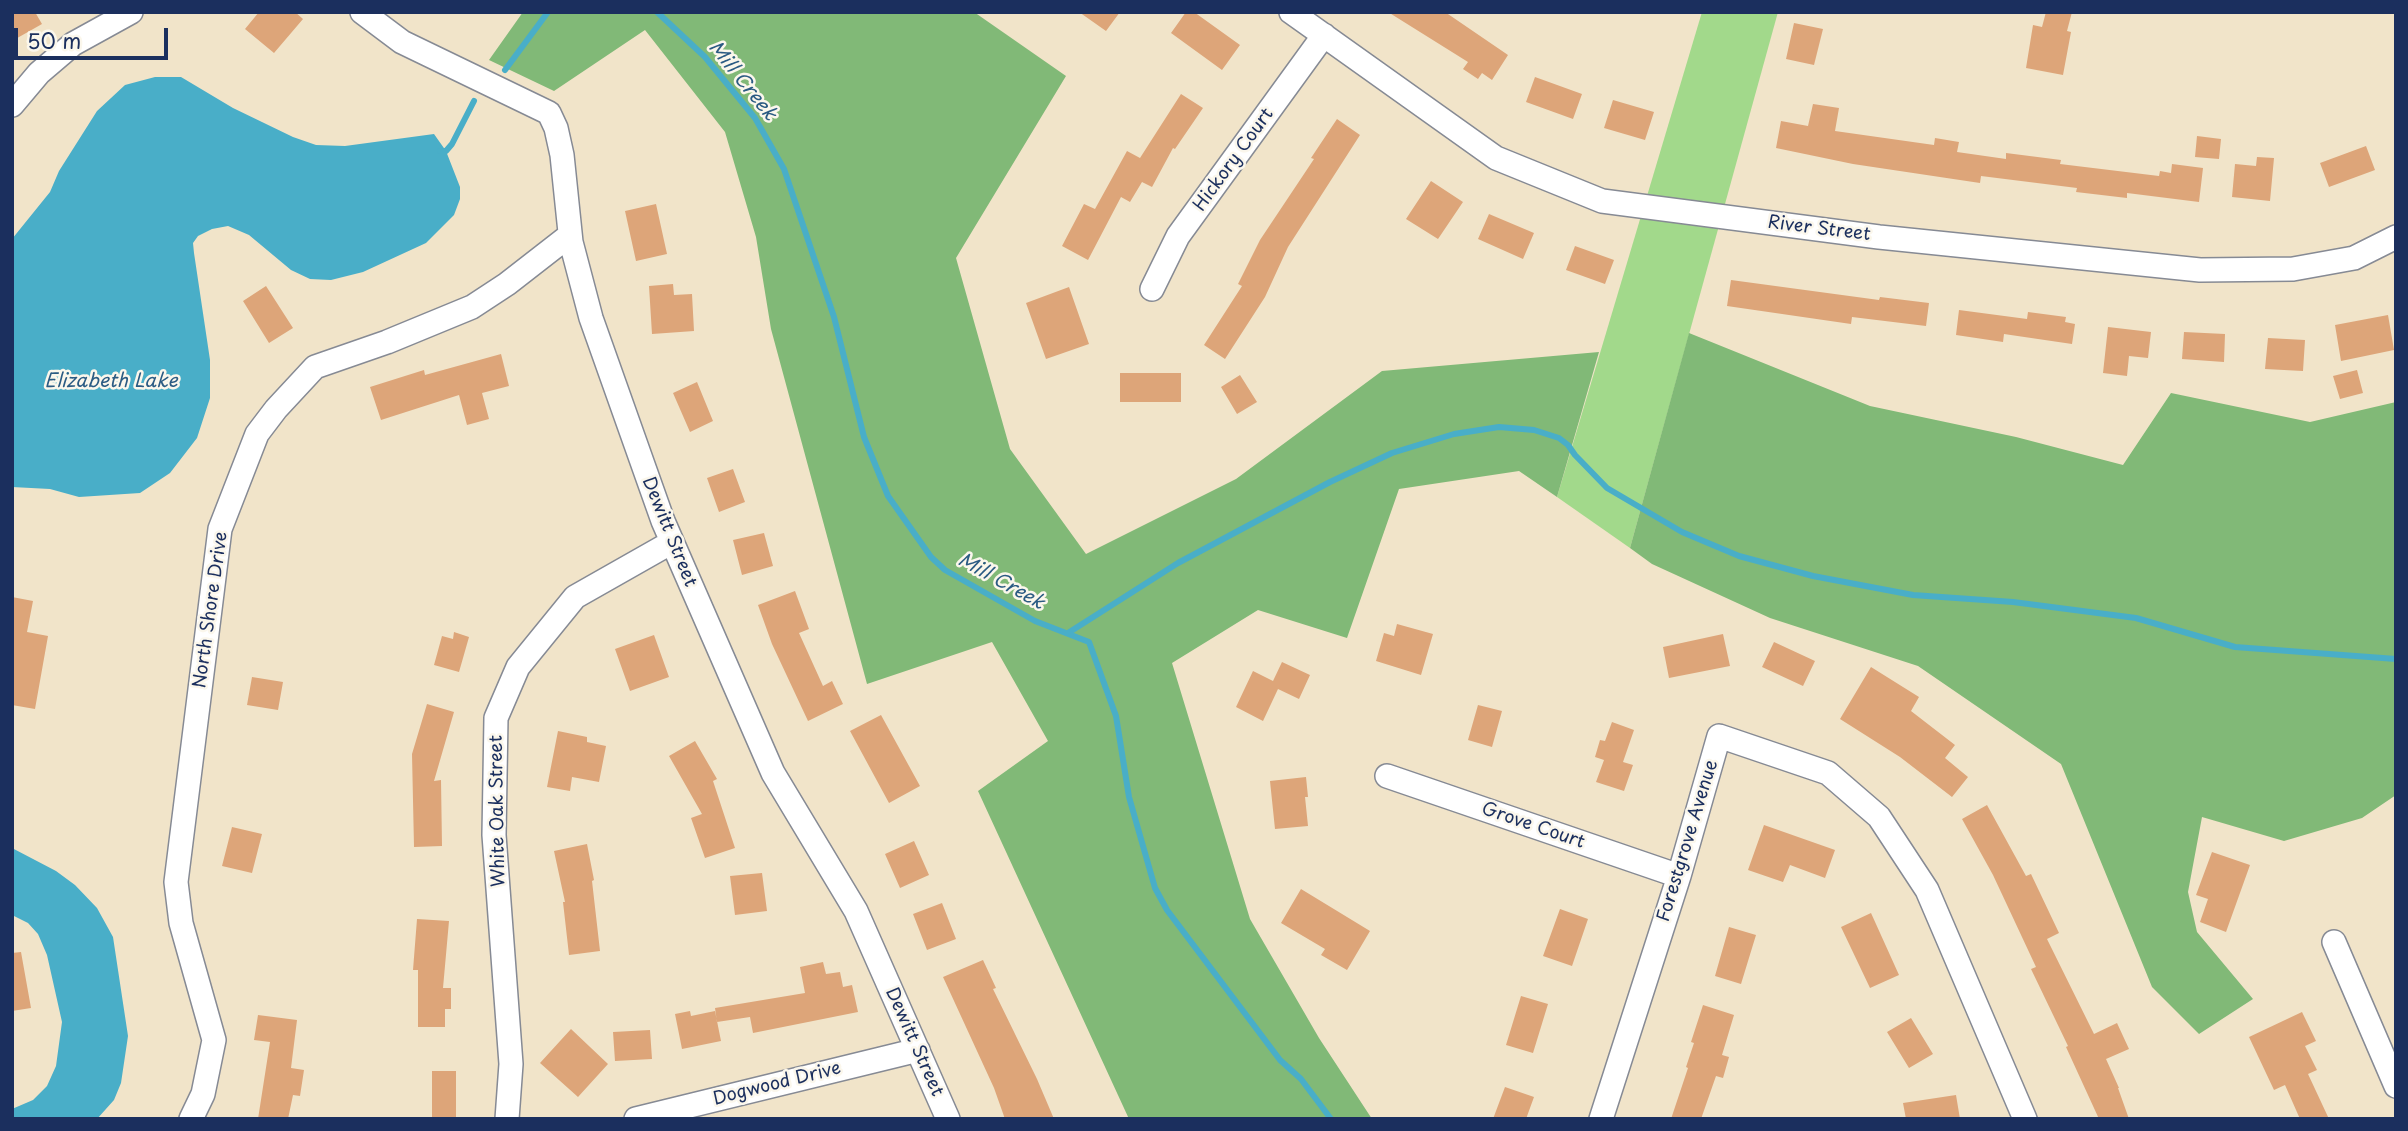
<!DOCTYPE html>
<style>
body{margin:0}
#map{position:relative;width:2408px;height:1131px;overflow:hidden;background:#f1e4c9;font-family:"Playpen Sans",sans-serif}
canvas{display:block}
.frame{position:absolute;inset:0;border:14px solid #1b2f5e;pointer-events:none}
.scale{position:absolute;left:14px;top:28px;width:154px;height:32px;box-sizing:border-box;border:4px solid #1b2f5e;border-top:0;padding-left:9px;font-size:21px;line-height:24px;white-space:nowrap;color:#1b2f5e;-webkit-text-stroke:5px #fbf7ec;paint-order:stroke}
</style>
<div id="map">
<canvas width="2408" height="1131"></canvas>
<div class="frame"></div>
<div class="scale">50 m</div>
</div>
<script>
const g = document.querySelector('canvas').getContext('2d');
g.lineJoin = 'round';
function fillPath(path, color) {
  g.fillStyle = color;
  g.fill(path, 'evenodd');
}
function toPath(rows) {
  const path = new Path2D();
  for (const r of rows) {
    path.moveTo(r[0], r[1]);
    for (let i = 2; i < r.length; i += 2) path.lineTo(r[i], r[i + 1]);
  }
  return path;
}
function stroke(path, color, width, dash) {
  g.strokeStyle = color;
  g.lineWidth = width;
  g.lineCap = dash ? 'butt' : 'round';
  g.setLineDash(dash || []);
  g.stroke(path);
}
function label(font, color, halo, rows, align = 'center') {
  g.font = font + ' "Playpen Sans",sans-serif';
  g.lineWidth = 5;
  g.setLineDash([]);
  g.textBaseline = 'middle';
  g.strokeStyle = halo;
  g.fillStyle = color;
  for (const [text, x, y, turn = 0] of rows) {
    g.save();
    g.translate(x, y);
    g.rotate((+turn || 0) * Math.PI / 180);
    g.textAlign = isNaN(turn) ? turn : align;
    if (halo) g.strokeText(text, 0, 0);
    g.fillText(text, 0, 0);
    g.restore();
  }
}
fillPath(toPath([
 [1702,12,1778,12,1630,548,1557,497]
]), '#a2d98b');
fillPath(toPath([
 [523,12,974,12,1066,76,956,258,1010,449,1086,554,1236,479,1382,371,1599,352,1557,497,1519,471,1399,489,1347,638,1258,610,1172,663,1250,919,1319,1038,1372,1119,1129,1119,978,791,1048,741,992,642,867,684,771,329,756,237,725,132,645,30,554,91,489,60],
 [1689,333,1870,406,2016,437,2123,465,2171,393,2310,422,2396,402,2396,795,2362,818,2284,841,2202,817,2188,892,2197,932,2253,999,2199,1034,2152,987,2061,764,1918,666,1770,618,1652,564,1630,548]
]), '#81b977');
fillPath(toPath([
 [155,77,181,77,233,108,293,137,316,145,345,146,434,134,446,151,460,187,460,199,454,215,426,243,363,272,331,280,310,279,291,270,249,235,228,226,212,229,198,236,193,243,194,253,210,360,210,398,197,438,170,473,140,493,79,497,50,489,12,487,12,239,50,192,59,171,97,111,125,85],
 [12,848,56,871,75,885,97,908,113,937,128,1036,121,1083,114,1100,97,1119,12,1119,12,1109,33,1100,47,1086,56,1066,62,1022,47,955,38,934,28,923,12,915]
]), '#49aec8');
stroke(toPath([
 [657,12,705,57,755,118,784,169,834,317,864,437,888,496,931,557,945,570,1035,621,1089,642,1116,716,1129,797,1155,888,1167,910,1280,1060,1301,1079,1331,1119],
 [505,70,548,12],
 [440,151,446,151,452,144,474,101],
 [1068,633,1178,563,1330,482,1392,453,1454,434,1499,427,1534,430,1559,438,1568,445,1575,455,1607,488,1682,532,1739,556,1813,576,1913,595,2013,602,2136,618,2235,647,2396,659]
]), '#49aec8', 6);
fillPath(toPath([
 [12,12,35,12,42,24,12,41],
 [259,12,295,12,303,19,274,53,245,29],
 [1079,12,1120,12,1106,31],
 [1186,12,1194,12,1240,45,1222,70,1171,33],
 [1388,12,1445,12,1508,55,1492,80,1482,73,1478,79,1463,69,1468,62],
 [2046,12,2072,12,2067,31,2071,32,2063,75,2026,68,2033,25,2042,27],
 [1794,23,1823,29,1814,65,1786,59],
 [1535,77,1582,94,1573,119,1526,102],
 [1181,94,1203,108,1175,149,1173,148,1152,187,1142,182,1130,202,1121,197,1088,260,1062,246,1084,204,1095,209,1127,151,1140,158],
 [1613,100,1654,112,1645,140,1604,128],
 [1813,104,1839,108,1835,131,1934,145,1935,138,1959,142,1957,152,2006,159,2006,153,2061,160,2060,164,2159,176,2160,171,2171,173,2172,164,2203,168,2199,202,2127,193,2127,198,2076,192,2077,188,1981,176,1980,183,1853,164,1776,148,1781,121,1808,126],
 [1337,119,1360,135,1288,247,1265,297,1225,359,1204,345,1242,286,1238,284,1260,240,1314,159,1311,158],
 [2197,136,2221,139,2219,159,2195,157],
 [2366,146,2375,170,2329,187,2320,163],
 [2257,157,2274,158,2270,201,2232,197,2235,164,2256,166],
 [1431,181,1463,202,1438,239,1406,219],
 [656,204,667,254,636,261,625,211],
 [1489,214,1534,233,1523,259,1478,239],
 [1575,246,1614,260,1605,284,1566,270],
 [1731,280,1879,300,1880,297,1929,303,1926,326,1852,317,1851,324,1727,306],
 [673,284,674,295,692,294,694,331,652,334,649,286],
 [266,286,293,328,269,343,243,301],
 [1069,287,1089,344,1046,359,1026,303],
 [1959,310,2027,319,2028,312,2066,317,2065,322,2075,324,2072,344,2004,334,2003,342,1956,335],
 [2388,315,2394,350,2341,361,2335,325],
 [2108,327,2151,332,2148,358,2129,356,2127,376,2103,373],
 [2184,332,2225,334,2224,362,2182,359],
 [2268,338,2305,340,2303,371,2265,369],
 [501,354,509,386,482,393,489,419,467,425,459,395,381,420,370,387,424,370,425,375],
 [2357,370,2363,393,2340,399,2333,376],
 [1120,373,1181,373,1181,402,1120,402],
 [1240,375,1257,402,1237,414,1221,387],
 [697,382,713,421,690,432,673,393],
 [733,469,745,502,719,512,707,478],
 [764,533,773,566,742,575,733,540],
 [795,591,809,629,799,633,823,686,832,681,843,704,808,721,772,644,758,605],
 [12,597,33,601,27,632,48,636,35,709,12,705],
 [1397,624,1433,634,1421,675,1376,661,1384,633,1394,636],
 [454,632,469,637,459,672,434,665,442,636,453,639],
 [1723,634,1730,666,1669,678,1663,647],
 [654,635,669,677,630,691,615,649],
 [1774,642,1815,661,1803,686,1762,667],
 [1282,662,1310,675,1299,699,1278,689,1263,721,1236,707,1253,671,1273,681],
 [1871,667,1919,697,1911,711,1955,745,1945,758,1968,777,1952,797,1900,757,1840,719],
 [252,677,283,682,278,710,247,705],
 [427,704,454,712,434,781,441,780,442,846,414,847,412,754],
 [1478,705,1502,711,1492,747,1468,740],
 [881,715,920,786,889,803,850,731],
 [1612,722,1634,730,1623,762,1633,765,1624,791,1596,782,1604,760,1595,757,1600,740,1605,741],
 [558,731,587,737,587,742,606,746,599,782,572,777,570,791,547,787],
 [695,741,717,779,713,781,735,848,705,858,691,818,702,814,669,756],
 [1306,777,1308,797,1305,797,1308,826,1275,829,1270,781],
 [1987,805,2026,876,2031,874,2059,933,2047,939,2094,1034,2117,1023,2129,1049,2106,1059,2119,1088,2118,1088,2129,1119,2099,1119,2066,1047,2068,1046,2031,969,2036,967,1993,875,1962,819],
 [1764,825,1835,850,1825,878,1790,865,1783,882,1748,870],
 [232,827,262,834,252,873,222,866],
 [914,841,929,875,900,888,885,854],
 [587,844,594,880,592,881,600,951,569,955,563,902,565,902,554,851],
 [2212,852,2250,865,2226,932,2200,922,2208,899,2196,895],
 [762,873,767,911,735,915,730,876],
 [1301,889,1370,931,1347,970,1321,955,1325,949,1281,923],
 [942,903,956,939,927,950,913,914],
 [1560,909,1588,919,1572,966,1543,956],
 [1871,913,1899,975,1870,988,1841,927],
 [417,919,449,921,443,988,451,988,451,1009,445,1009,445,1027,418,1027,418,970,413,970],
 [1729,927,1756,935,1741,984,1715,976],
 [21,952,31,1008,12,1011,12,953],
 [983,960,996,988,993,989,1037,1079,1054,1119,1005,1119,994,1088,943,977],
 [823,962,826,974,840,972,843,987,852,985,858,1012,753,1033,750,1017,717,1022,715,1008,805,993,800,967],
 [1521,996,1548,1004,1533,1053,1506,1045],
 [1703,1005,1734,1015,1722,1055,1729,1057,1723,1078,1716,1076,1701,1119,1671,1119,1688,1068,1686,1067,1694,1043,1691,1042],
 [690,1011,691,1016,715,1011,721,1041,682,1049,675,1014],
 [2302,1012,2316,1041,2305,1046,2317,1070,2308,1074,2329,1119,2300,1119,2285,1085,2274,1090,2249,1037],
 [258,1015,297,1020,291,1068,304,1070,300,1096,293,1095,288,1119,258,1119,270,1042,254,1040],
 [1911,1018,1933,1054,1909,1068,1887,1032],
 [571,1029,608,1064,578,1097,540,1063],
 [650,1030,652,1059,615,1061,613,1032],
 [432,1071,456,1071,456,1119,432,1119],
 [1505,1087,1534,1097,1526,1119,1493,1119],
 [1956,1095,1960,1119,1906,1119,1903,1103]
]), '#dda579');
const minor = toPath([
 [362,12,402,42,549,113,556,128,562,155,571,242,591,318,663,521,773,773,856,911,948,1119],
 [1291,12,1496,158,1602,201,1879,237,2200,270,2293,269,2354,258,2396,237],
 [12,105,39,73,73,44,131,12],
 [1152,289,1178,236,1324,35],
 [1387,776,1679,876],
 [2334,942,2396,1086],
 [191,1119,203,1094,214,1040,181,923,176,882,220,529,257,434,276,409,315,367,387,342,472,307,507,284,570,235],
 [507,1119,511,1064,494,835,496,718,518,667,575,597,672,542],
 [636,1119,918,1050],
 [1601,1119,1679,876,1719,736,1828,773,1879,817,1927,890,2025,1119]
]);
stroke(minor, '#868a94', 26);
stroke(minor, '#fff', 23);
label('18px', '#1b2f5e', '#fbf7ec', [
 ["Hickory Court",1234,160,-54],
 ["River Street",1819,229,7],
 ["Dewitt Street",669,532,68],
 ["North Shore Drive",211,610,-82],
 ["White Oak Street",498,811,-91],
 ["Grove Court",1533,826,19],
 ["Forestgrove Avenue",1688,841,-73],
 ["Dewitt Street",914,1042,66],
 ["Dogwood Drive",777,1084,-14]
]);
label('italic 19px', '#2b5b83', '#fbf7ec', [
 ["Mill Creek",742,81,51],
 ["Elizabeth Lake",111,382],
 ["Mill Creek",1001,582,29]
]);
</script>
